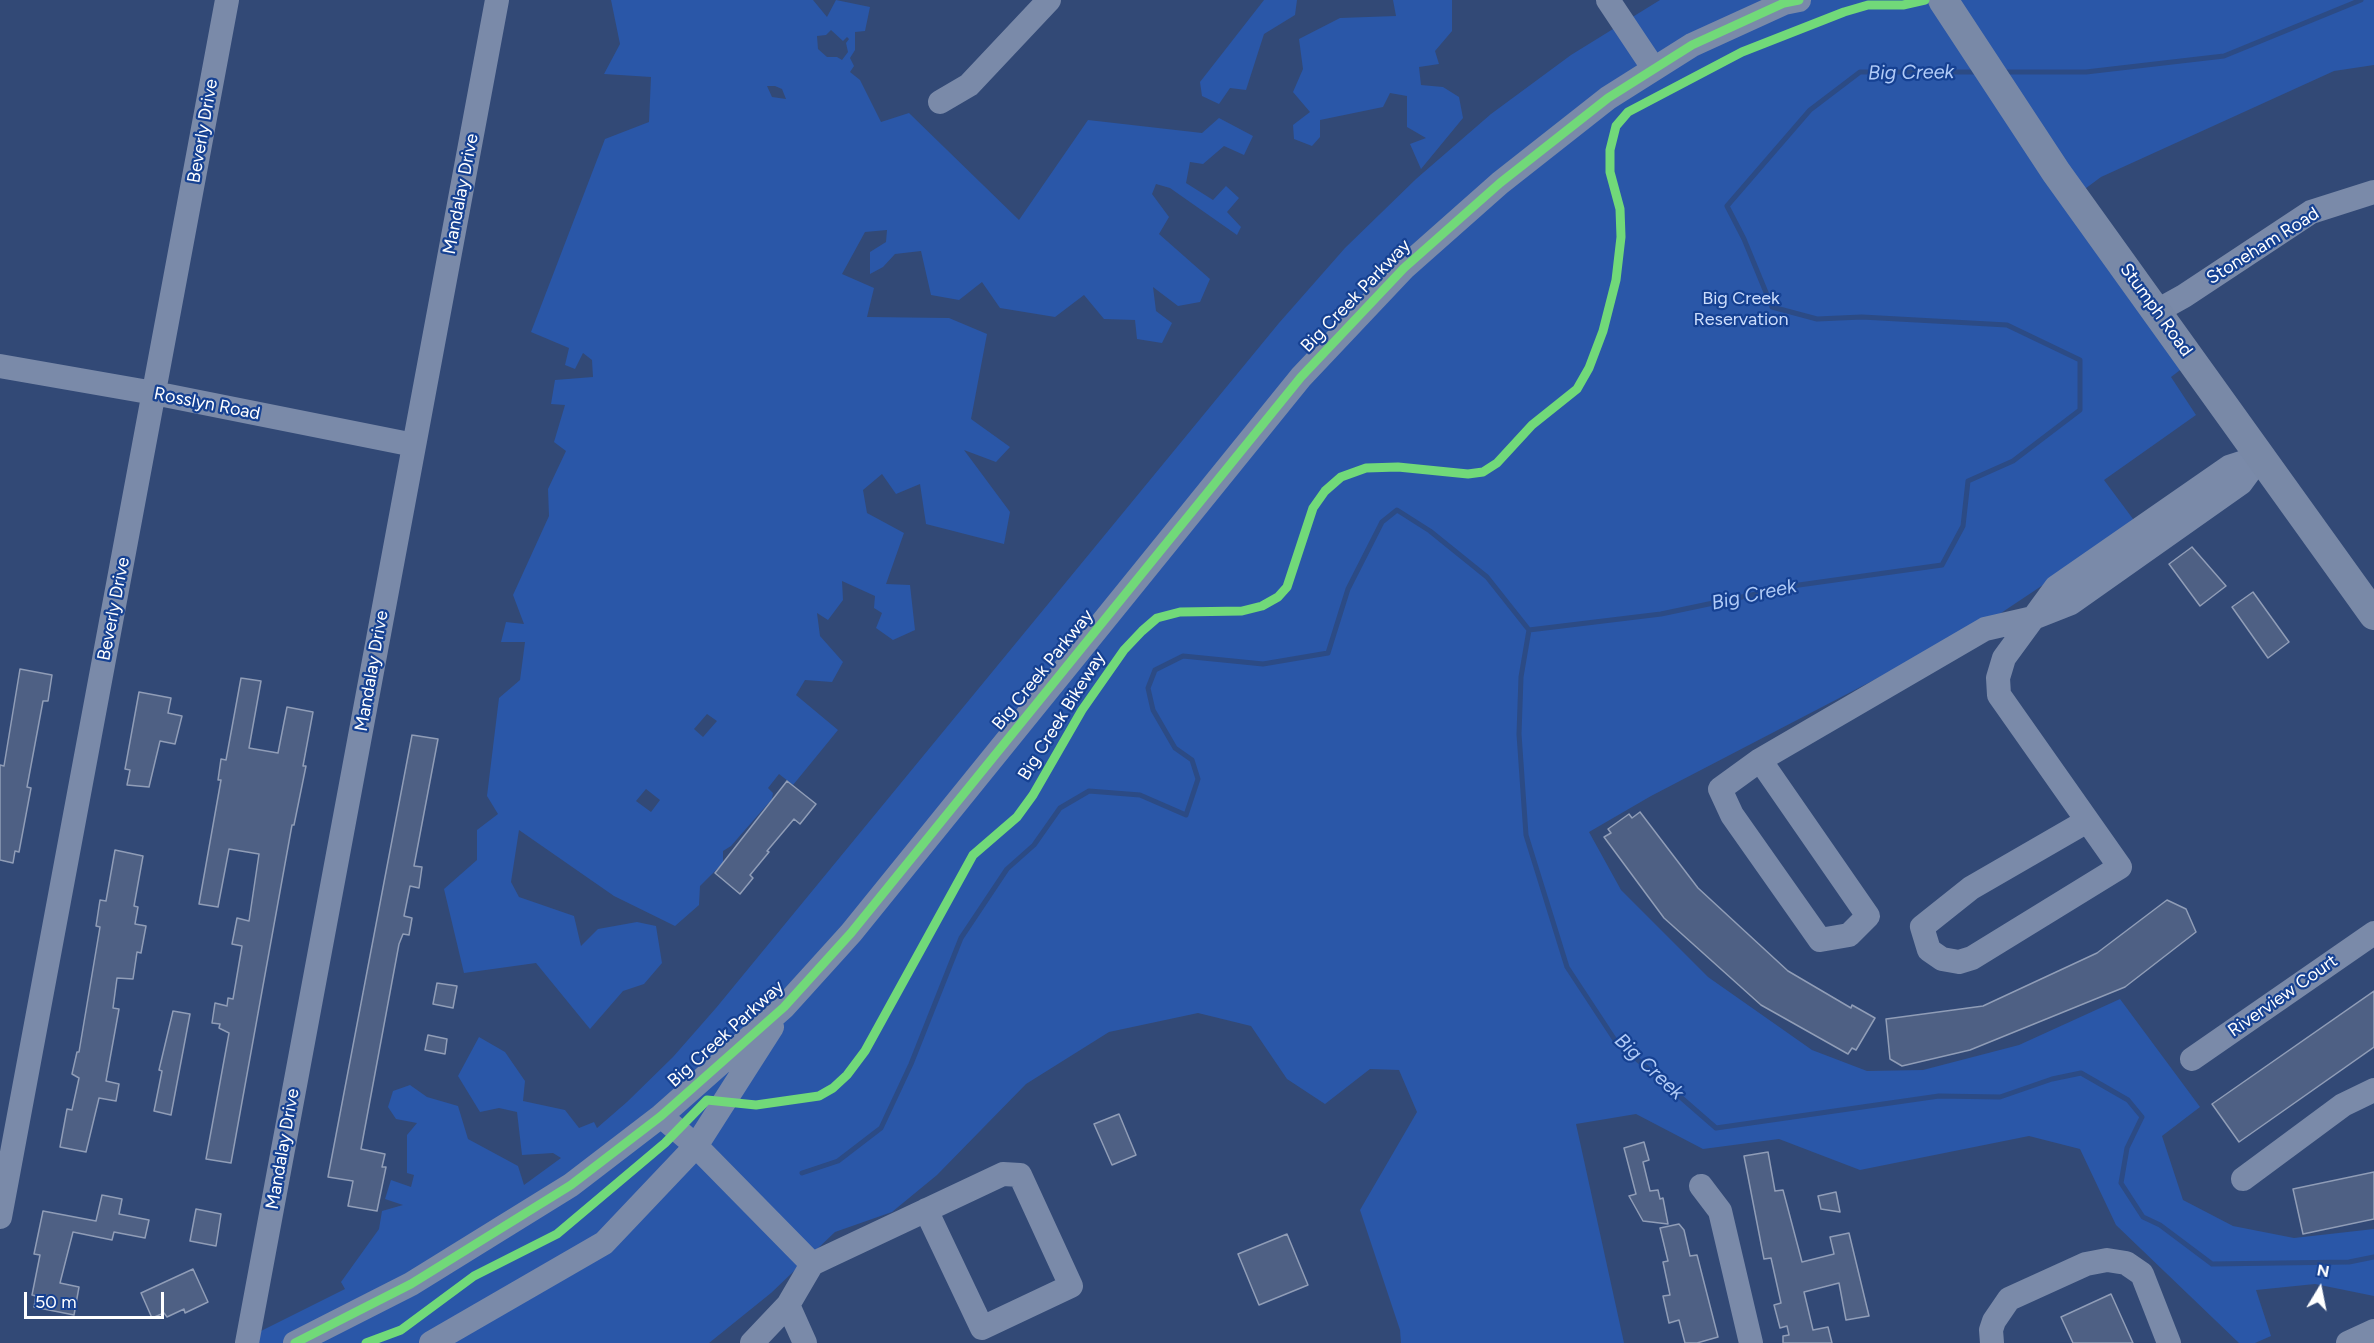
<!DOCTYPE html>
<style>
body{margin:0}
#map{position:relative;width:2374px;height:1343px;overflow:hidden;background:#324976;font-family:Figtree,sans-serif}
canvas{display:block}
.north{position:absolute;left:2290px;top:1259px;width:60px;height:60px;-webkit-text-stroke:4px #164192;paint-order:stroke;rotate:10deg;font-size:16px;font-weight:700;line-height:24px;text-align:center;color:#fff}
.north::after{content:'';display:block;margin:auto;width:21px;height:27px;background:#fff;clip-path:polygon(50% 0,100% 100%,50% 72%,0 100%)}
.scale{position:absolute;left:24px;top:1292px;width:140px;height:27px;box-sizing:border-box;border:3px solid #fff;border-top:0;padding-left:8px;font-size:18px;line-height:21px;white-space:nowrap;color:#fff;-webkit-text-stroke:4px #164192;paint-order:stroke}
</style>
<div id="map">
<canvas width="2374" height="1343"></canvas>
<div class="north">N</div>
<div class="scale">50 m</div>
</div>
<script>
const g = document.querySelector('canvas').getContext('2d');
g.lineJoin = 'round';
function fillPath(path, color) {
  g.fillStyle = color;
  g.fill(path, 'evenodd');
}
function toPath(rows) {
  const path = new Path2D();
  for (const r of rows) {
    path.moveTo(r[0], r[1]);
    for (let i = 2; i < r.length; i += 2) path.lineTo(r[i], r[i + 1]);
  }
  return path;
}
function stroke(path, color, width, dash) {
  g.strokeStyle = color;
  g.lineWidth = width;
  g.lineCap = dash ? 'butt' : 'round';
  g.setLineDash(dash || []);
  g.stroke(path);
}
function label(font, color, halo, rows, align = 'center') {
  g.font = font + ' Figtree,sans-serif';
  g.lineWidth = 4.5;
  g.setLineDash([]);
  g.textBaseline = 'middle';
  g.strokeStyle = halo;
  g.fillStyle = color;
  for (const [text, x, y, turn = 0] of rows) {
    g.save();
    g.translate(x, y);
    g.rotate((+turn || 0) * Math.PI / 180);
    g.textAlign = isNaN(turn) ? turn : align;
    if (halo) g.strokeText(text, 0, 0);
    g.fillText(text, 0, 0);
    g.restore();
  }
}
fillPath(toPath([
 [611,0,813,0,827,17,836,0,870,7,865,31,855,32,855,50,850,58,854,66,850,72,860,80,881,122,909,113,1019,220,1088,120,1202,133,1219,118,1253,136,1244,155,1224,146,1203,164,1190,162,1186,183,1213,200,1226,186,1239,198,1227,212,1241,227,1237,235,1170,188,1156,184,1152,194,1169,217,1159,234,1210,279,1200,302,1178,306,1153,287,1156,311,1172,323,1162,343,1137,339,1135,320,1104,319,1084,295,1055,317,1000,308,982,282,959,300,931,295,921,251,895,254,883,267,870,274,870,252,886,242,887,230,865,232,842,274,874,288,867,317,949,318,987,334,971,419,1010,447,996,462,964,450,1010,512,1004,544,926,524,920,484,896,494,882,474,863,490,867,513,904,533,886,584,910,585,915,630,893,640,876,628,882,613,874,608,875,596,842,581,843,600,828,620,817,613,820,636,843,662,832,682,805,680,796,695,838,730,793,785,779,774,768,788,773,793,772,799,731,846,723,851,723,863,700,886,699,905,675,926,614,896,519,830,511,882,519,897,574,916,581,946,598,929,637,922,656,926,662,963,644,984,623,991,590,1029,536,963,464,973,444,889,477,860,477,830,498,814,487,796,499,698,520,680,525,642,501,642,506,622,524,624,513,595,549,516,548,489,566,451,554,442,565,405,551,404,555,380,593,377,592,360,583,353,575,369,565,365,569,348,531,332,605,139,649,122,651,77,604,74,620,44],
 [831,30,843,41,847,37,849,39,846,43,848,52,842,60,837,57,827,57,818,49,817,36,826,35],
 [767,86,775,86,782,89,786,99,772,97],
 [707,714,717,721,703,737,694,729],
 [646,789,660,800,651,812,636,801],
 [1264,0,1297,0,1295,15,1264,34,1246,90,1230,88,1219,104,1202,96,1200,82],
 [1393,0,1452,0,1452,31,1435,51,1439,64,1419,67,1421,85,1443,87,1459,97,1463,118,1421,169,1410,144,1426,138,1407,127,1407,96,1390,93,1383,107,1320,120,1320,137,1312,146,1294,139,1293,125,1310,112,1293,92,1303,69,1299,39,1340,18,1396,16],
 [1660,0,2374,0,2374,65,2334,71,2101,177,2074,197,2192,361,2171,377,2196,415,2104,480,2136,523,1995,617,1651,796,1589,832,1621,890,1708,977,1812,1050,1867,1071,1923,1070,2019,1045,2120,999,2200,1107,2162,1136,2183,1200,2233,1226,2294,1238,2374,1229,2374,1296,2315,1284,2256,1290,2271,1336,2255,1343,2239,1343,2116,1225,2080,1149,2029,1136,1860,1170,1779,1139,1703,1149,1636,1114,1576,1124,1624,1343,1401,1343,1400,1330,1360,1210,1417,1112,1399,1070,1370,1069,1325,1104,1287,1079,1251,1026,1198,1013,1109,1032,1026,1084,937,1175,892,1212,835,1232,771,1293,709,1343,237,1343,345,1289,341,1282,379,1229,382,1211,403,1205,385,1199,391,1180,411,1187,414,1175,407,1173,407,1135,417,1123,396,1119,388,1107,393,1091,410,1085,427,1097,458,1106,468,1139,518,1166,524,1185,561,1158,553,1153,522,1155,517,1112,499,1108,480,1112,458,1076,479,1037,505,1052,525,1081,523,1101,565,1110,579,1128,594,1122,597,1128,627,1102,673,1057,716,1008,1279,323,1345,248,1416,179,1491,114,1571,55]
]), '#2a57a8');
stroke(toPath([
 [1977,72,1860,72,1810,110,1727,206,1744,239,1772,307,1817,319,1862,317,2007,325,2080,360,2080,410,2013,461,1968,481,1963,526,1942,565,1799,585,1661,614,1529,630,1521,677,1519,734,1526,835,1567,967,1615,1040,1716,1128,1939,1096,2000,1097,2052,1079,2081,1073,2128,1100,2142,1117,2127,1148,2121,1183,2143,1217,2160,1225,2212,1264,2349,1262,2374,1257],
 [2001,72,2086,72,2224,56,2361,0],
 [802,1173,838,1161,881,1128,911,1064,961,938,1007,869,1034,845,1060,808,1089,791,1140,795,1186,815,1198,779,1192,760,1175,748,1153,710,1148,688,1155,670,1183,656,1263,664,1328,653,1348,589,1382,522,1397,510,1430,531,1487,577,1529,630]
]), '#2c4b85', 5);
const building = toPath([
 [2192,547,2226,586,2200,606,2169,564,2192,547],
 [2253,592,2289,642,2268,658,2232,607,2253,592],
 [20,669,52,675,48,701,43,701,27,787,31,788,19,852,15,851,13,863,0,860,0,765,4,766,20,669],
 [241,678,261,681,249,748,278,753,287,707,313,712,303,766,306,766,294,825,292,825,231,1163,206,1159,229,1033,219,1028,220,1024,212,1023,215,1003,227,1006,228,998,233,999,242,946,232,944,237,918,249,921,259,854,229,849,218,907,199,904,221,780,218,780,221,759,226,760,241,678],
 [139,692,171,698,168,713,182,716,175,744,160,741,149,787,127,785,130,770,125,769,139,692],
 [412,735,438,739,414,866,422,867,419,888,410,886,404,916,412,918,409,935,403,934,399,944,361,1149,385,1154,382,1167,386,1167,377,1211,348,1206,353,1181,328,1177,412,735],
 [787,781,816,804,800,824,794,819,767,851,769,852,750,875,753,878,740,894,715,873,787,781],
 [1640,812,1698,888,1788,971,1851,1008,1852,1005,1875,1018,1856,1050,1852,1048,1848,1054,1761,1005,1664,918,1604,837,1611,833,1608,829,1629,814,1632,818,1640,812],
 [115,850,143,856,134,906,138,907,135,924,146,926,141,953,137,952,133,979,117,978,113,1008,119,1009,106,1081,119,1084,116,1101,99,1098,86,1152,60,1147,67,1109,72,1110,79,1078,72,1074,77,1052,79,1052,100,927,96,926,100,900,106,901,115,850],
 [2167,900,2186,909,2196,932,2125,987,1970,1050,1902,1066,1890,1059,1886,1019,1983,1006,2097,953,2167,900],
 [437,983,457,986,453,1008,433,1004,437,983],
 [2374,991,2374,1047,2239,1142,2212,1104,2374,991],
 [173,1011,190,1014,171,1115,154,1111,162,1071,159,1070,173,1011],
 [428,1035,447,1039,445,1054,425,1050,428,1035],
 [1119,1114,1136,1155,1112,1165,1094,1124,1119,1114],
 [1644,1142,1649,1160,1643,1162,1650,1191,1658,1190,1660,1199,1663,1198,1668,1224,1643,1221,1629,1196,1636,1194,1624,1148,1644,1142],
 [1768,1152,1775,1191,1783,1190,1802,1262,1834,1254,1830,1237,1849,1233,1869,1316,1846,1320,1839,1283,1804,1292,1813,1330,1828,1327,1832,1343,1783,1343,1783,1336,1789,1335,1787,1326,1780,1328,1774,1305,1781,1303,1771,1258,1764,1259,1744,1156,1768,1152],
 [2374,1172,2374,1219,2303,1234,2293,1189,2374,1172],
 [1836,1192,1840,1212,1821,1209,1818,1196,1836,1192],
 [102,1195,122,1199,119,1214,149,1220,145,1238,114,1232,112,1240,73,1232,60,1283,79,1287,74,1315,34,1307,36,1296,32,1295,40,1255,34,1254,43,1211,96,1221,102,1195],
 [196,1209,221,1214,216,1246,190,1241,196,1209],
 [1679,1224,1684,1230,1690,1256,1697,1255,1718,1337,1697,1343,1685,1343,1679,1320,1669,1323,1663,1296,1670,1295,1663,1262,1668,1261,1660,1228,1679,1224],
 [1287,1234,1308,1285,1259,1305,1238,1254,1287,1234],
 [193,1269,208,1302,185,1313,184,1309,167,1317,164,1313,152,1318,141,1293,193,1269],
 [2111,1294,2133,1343,2073,1343,2061,1317,2111,1294]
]);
fillPath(building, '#4e6084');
stroke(building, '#909db7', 1.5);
stroke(toPath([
 [1608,0,1654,69],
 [940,102,969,85,1049,0],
 [2157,311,2184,296,2311,212,2374,192],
 [0,366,154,393,414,445],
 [1760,760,1868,916,1849,935,1820,940,1732,815,1720,789,1760,760,1985,629,2033,618,2071,603,2241,483,2260,457],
 [2087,821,1971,888,1922,927,1929,950,1942,959,1959,962,1972,958,2120,867,1999,695,1998,678,2004,658,2056,587,2229,467,2260,457],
 [2192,1059,2374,933],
 [661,1116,696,1146,812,1264,788,1305,752,1343],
 [2243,1179,2343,1105,2374,1090],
 [1701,1186,1720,1211,1751,1343],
 [0,1217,227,0],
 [812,1264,831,1255,1003,1174,1020,1175,1071,1286,982,1328,926,1210],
 [788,1305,805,1343],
 [247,1343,497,0],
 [295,1343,411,1284,571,1185,661,1116,784,1007,851,933,1301,377,1404,268,1500,183,1608,98,1692,45,1784,3,1799,0],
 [431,1343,604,1243,696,1146,772,1027],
 [1992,1343,1991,1330,1994,1321,2009,1299,2086,1264,2107,1260,2126,1263,2142,1274,2169,1343],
 [2348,1343,2374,1331]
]), '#7a8aa9', 24);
stroke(toPath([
 [1943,0,2056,172,2374,615]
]), '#7989a7', 30);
stroke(toPath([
 [295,1343,411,1284,571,1185,661,1116,784,1007,851,933,1301,377,1404,268,1500,183,1608,98,1692,45,1784,3,1799,0],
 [366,1343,401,1330,474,1276,557,1234,665,1143,707,1100,756,1105,819,1096,833,1088,847,1075,865,1051,973,855,1017,817,1033,795,1082,710,1124,650,1142,631,1157,618,1180,612,1242,611,1262,606,1278,597,1287,587,1313,508,1325,491,1341,477,1366,468,1398,467,1468,474,1483,472,1497,463,1532,425,1577,389,1589,368,1603,331,1616,280,1621,237,1620,209,1610,172,1610,150,1616,126,1628,112,1742,52,1844,12,1868,5,1903,5,1925,0]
]), '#71d979', 9);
label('18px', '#fff', '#164192', [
 ["Beverly Drive",203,131,-80],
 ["Mandalay Drive",461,194,-79],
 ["Stoneham Road",2263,246,-32],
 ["Big Creek Parkway",1356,296,-46],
 ["Stumph Road",2156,310,54],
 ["Rosslyn Road",207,404,11],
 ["Beverly Drive",114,609,-79],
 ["Big Creek Parkway",1043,670,-51],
 ["Mandalay Drive",372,671,-80],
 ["Big Creek Bikeway",1062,716,-58],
 ["Riverview Court",2283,996,-35],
 ["Big Creek Parkway",726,1034,-42],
 ["Mandalay Drive",283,1149,-80]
]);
label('18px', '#ccddfc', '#164192', [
 ["Big Creek",1741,299],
 ["Reservation",1741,320]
]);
label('italic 20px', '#b1cbf7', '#164192', [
 ["Big Creek",1911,73,-1],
 ["Big Creek",1754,595,-12],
 ["Big Creek",1649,1067,43]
]);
</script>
